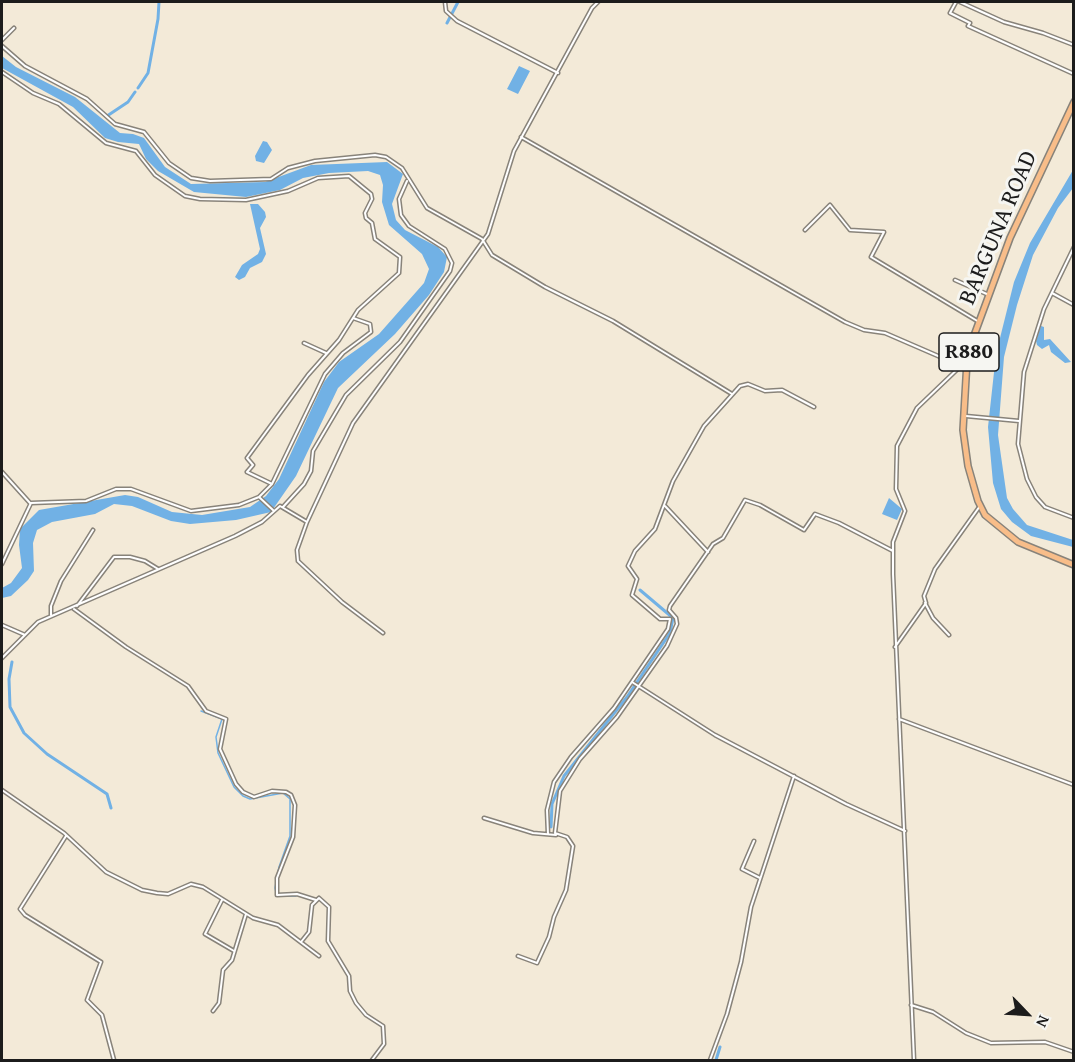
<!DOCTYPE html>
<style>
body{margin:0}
#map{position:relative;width:1075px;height:1062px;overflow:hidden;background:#f3ead8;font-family:"Gentium Book Plus",serif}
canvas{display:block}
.frame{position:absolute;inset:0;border:3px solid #1c1c1c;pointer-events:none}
.north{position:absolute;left:997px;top:984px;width:60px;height:60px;-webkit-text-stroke:4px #f6f6f2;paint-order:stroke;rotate:115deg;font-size:16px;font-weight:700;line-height:24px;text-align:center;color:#1c1c1c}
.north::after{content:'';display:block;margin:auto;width:21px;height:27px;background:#1c1c1c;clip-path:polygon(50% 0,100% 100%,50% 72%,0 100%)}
</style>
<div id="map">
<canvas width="1075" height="1062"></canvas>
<div class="frame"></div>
<div class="north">N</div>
</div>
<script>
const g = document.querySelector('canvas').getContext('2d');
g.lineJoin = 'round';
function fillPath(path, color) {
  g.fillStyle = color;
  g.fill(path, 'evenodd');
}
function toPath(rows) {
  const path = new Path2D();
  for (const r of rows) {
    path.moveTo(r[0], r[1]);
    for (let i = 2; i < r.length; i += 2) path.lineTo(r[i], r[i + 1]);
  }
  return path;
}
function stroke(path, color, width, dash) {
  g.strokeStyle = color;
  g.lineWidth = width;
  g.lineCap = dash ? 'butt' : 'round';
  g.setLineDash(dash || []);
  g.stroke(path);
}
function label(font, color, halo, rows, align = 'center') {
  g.font = font + ' "Gentium Book Plus",serif';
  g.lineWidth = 6;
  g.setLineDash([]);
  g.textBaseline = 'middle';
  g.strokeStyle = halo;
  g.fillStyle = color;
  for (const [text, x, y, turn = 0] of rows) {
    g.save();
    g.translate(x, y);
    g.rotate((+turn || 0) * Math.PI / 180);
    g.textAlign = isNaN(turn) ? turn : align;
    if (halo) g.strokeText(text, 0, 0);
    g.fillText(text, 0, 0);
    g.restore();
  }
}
fillPath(toPath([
 [2,56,16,67,75,97,120,133,133,134,144,138,165,167,191,184,265,182,311,165,387,162,403,174,392,204,396,220,405,230,438,247,447,257,444,272,429,295,395,334,338,388,296,476,271,512,236,520,190,524,171,521,132,506,114,504,95,514,52,522,37,530,33,543,34,571,28,580,11,596,2,598,2,588,11,583,22,568,19,545,20,529,39,510,125,495,138,497,172,512,202,515,250,507,266,496,279,479,324,382,339,362,379,334,424,283,429,269,422,254,389,225,382,202,383,185,380,175,368,171,329,173,303,178,280,190,246,197,194,192,158,171,146,159,139,144,118,142,105,138,73,107,2,68],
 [519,66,530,71,518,94,507,89],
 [263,141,267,142,272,150,264,163,256,161,255,156],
 [1073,170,1073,188,1058,208,1033,255,1017,305,1004,357,998,435,1007,498,1013,509,1027,525,1073,540,1073,547,1031,536,1012,522,1001,509,993,483,988,427,996,354,1014,282,1030,243],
 [250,204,258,204,265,212,266,217,260,228,266,254,262,262,250,268,245,277,239,280,235,277,242,265,258,254,260,249],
 [1041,326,1044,327,1044,340,1050,339,1071,362,1065,363,1051,352,1049,345,1042,349,1037,345,1036,341],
 [889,498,902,509,897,520,882,514]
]), '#71b1e5');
stroke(toPath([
 [201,711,222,719,216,737,218,753,234,787,243,796,250,799,283,793,290,799,290,836,279,867,275,888,277,896,296,896]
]), '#71b1e5', 1.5);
stroke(toPath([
 [447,23,458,2],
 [138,88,148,73,158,19,159,2],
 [107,116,128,102,135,92],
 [12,662,9,679,10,707,24,733,47,754,107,794,111,808],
 [551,827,552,804,564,776,627,697,670,633,673,618,640,590],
 [716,1060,720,1047]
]), '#71b1e5', 3);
const minor = toPath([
 [445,2,446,11,457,21,558,73],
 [956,2,950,13,970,23,968,26,1074,74],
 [960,2,1004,22,1043,33,1074,45],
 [2,40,14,28],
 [2,46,25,66,87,99,115,124,144,132,169,163,191,178,210,181,271,179,288,168,315,161,375,155,386,157,402,168,427,208,482,239,492,255,545,287,613,321,732,394],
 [2,72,33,93,59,104,106,143,136,151,155,175,185,196,200,199,246,200,288,191,318,178,349,176,371,194,372,199,365,213,366,218,372,223,375,239,400,257,399,273,358,310,339,340,308,375,247,458,253,465,247,472,272,484],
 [521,137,845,322,864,330,885,333,945,359,958,369],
 [805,230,830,205,850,230,884,232,871,257,979,322],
 [1074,247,1044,309,1024,372,1018,444,1027,479,1036,497,1045,507,1074,518],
 [955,280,989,295],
 [1052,293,1074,305],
 [304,343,326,353],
 [966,416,1019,421],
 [2,472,30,503],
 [259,497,274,511],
 [665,506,708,552],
 [283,507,304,484,311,471,313,451,346,395,400,342,450,271,452,263,445,249,409,226,401,215,399,199,407,181],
 [307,522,297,550,298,561,342,602,383,633],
 [2,564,31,503,86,501,116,489,131,489,191,511,239,505,259,497,272,484,325,374,343,353,371,332,370,324,353,318],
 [925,603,933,618,949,635],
 [77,606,114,557,130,557,145,561,158,569],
 [74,609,126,647,188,686,206,711,226,719,220,749,236,784,243,792,254,797,272,791,286,792,291,795,295,805,293,837,277,878,277,895,297,894,316,900],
 [51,615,51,606,61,581,93,530],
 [2,625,25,635],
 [895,647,926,603,924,596,935,569,980,506],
 [2,658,38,622,235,536,262,522,280,506,307,522,353,423,488,234,514,151,592,8,598,2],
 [632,682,715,735,846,804,905,831],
 [899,719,1074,785],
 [2,790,64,833,106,872,142,890,157,893,168,894,191,884,203,887,253,918,278,925,319,956],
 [484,818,533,833,556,835],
 [548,834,547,810,554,782,571,757,614,708,668,629,670,619,660,619,632,595,637,579,628,566,635,551,655,529,673,481,704,426,740,386,748,384,765,391,782,390,814,407],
 [66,836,20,909,25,915,101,962,87,1000,102,1015,114,1060],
 [754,841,742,869,760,878],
 [222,900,205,934,234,951],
 [301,942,309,932,312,905,319,898,329,907,328,941,349,976,350,991,356,1003,366,1015,383,1026,384,1044,372,1060],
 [518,956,537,963,549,937,554,917,566,890,573,846,567,837,555,833,560,791,580,759,617,717,667,646,677,624,676,618,669,610,670,606,713,544,723,538,745,500,760,505,804,530,815,514,839,523,893,551],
 [911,1005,933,1012,966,1033,991,1043,1045,1042,1074,1052],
 [213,1011,219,1003,223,970,232,960,246,914],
 [710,1060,727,1014,741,962,751,907,794,776],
 [914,1060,893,574,893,542,905,511,896,489,897,446,917,408,965,362]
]);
const primary = toPath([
 [1074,102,1010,238,972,341,967,361,963,430,968,466,978,501,985,515,1018,542,1074,565]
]);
stroke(minor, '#88837a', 5);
stroke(primary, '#88837a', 8);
stroke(minor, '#fff', 2);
stroke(primary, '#f8bd89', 5);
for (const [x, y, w] of [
 [969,352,60]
]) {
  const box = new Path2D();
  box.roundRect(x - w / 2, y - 19, w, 38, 4.5);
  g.fillStyle = '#f6f6f2';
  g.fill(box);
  stroke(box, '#1c1c1c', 1.5);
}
label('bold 22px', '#1c1c1c', null, [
 ["R880",969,352]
]);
label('24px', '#1c1c1c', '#f6f6f2', [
 ["BARGUNA ROAD",999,228,-67]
]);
</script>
